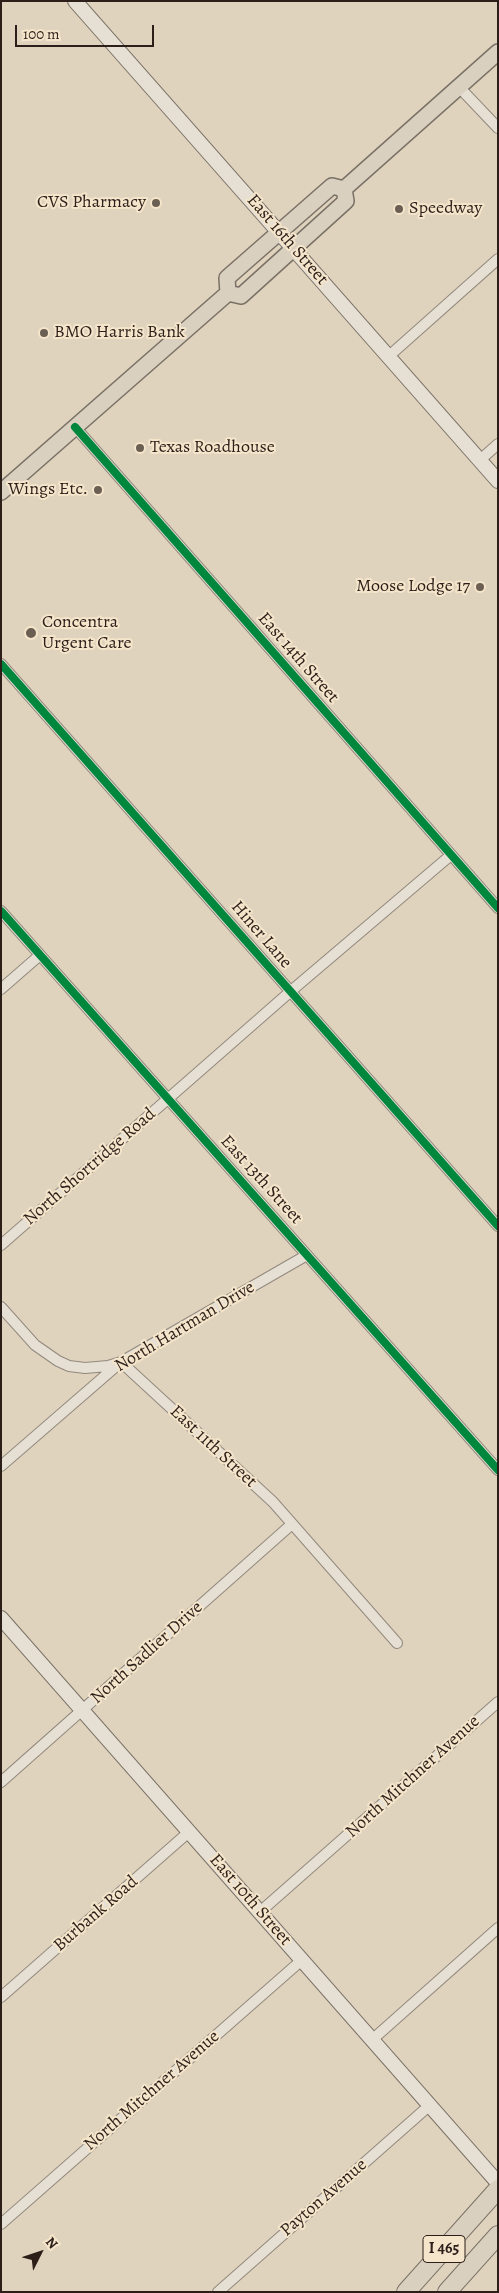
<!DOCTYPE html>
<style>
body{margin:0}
#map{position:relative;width:499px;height:2293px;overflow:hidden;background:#e0d3bd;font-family:Alegreya,serif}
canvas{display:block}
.frame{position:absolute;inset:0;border:2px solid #2c1f19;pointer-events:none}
.north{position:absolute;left:15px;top:2228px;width:50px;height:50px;-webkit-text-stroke:4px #f4e5cb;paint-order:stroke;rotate:49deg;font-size:14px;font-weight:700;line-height:20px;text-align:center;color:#2c1f19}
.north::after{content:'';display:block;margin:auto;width:18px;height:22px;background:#2c1f19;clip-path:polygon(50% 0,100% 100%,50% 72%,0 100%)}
.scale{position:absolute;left:15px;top:25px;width:139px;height:22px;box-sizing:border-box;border:2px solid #2c1f19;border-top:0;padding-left:6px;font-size:15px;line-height:18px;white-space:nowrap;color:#2c1f19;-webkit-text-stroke:4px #f4e5cb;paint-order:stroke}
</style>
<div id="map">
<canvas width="499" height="2293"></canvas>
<div class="frame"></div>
<div class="north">N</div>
<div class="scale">100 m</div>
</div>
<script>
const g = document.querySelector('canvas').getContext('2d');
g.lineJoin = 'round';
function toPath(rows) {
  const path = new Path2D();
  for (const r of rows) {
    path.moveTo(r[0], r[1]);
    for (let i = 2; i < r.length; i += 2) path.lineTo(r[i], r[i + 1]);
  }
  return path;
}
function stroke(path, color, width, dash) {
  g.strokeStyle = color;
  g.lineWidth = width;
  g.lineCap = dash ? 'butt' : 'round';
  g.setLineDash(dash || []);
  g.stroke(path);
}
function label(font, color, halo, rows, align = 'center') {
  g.font = font + ' Alegreya,serif';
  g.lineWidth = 4;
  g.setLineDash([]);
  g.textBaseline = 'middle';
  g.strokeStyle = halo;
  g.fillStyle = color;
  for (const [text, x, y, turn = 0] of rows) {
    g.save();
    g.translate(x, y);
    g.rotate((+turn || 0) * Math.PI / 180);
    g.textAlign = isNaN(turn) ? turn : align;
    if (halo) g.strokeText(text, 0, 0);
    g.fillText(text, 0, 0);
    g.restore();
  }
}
const street = toPath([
 [459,87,498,128],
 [389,356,498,259],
 [75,427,498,908],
 [480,460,498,444],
 [1,664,498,1226],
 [1,911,498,1470],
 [1,989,40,955],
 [1,1245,291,991,451,855],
 [1,1307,35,1345,58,1361,69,1366,85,1368,108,1366,121,1362,273,1502,397,1643],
 [1,1466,121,1362,307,1255],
 [1,1782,292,1524],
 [261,1911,498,1702],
 [1,1997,190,1831],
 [373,2039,498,1928],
 [1,2224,303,1959],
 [218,2292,430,2105]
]);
const secondary = toPath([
 [75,1,498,481],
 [1,1618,498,2183]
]);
const primary = toPath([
 [344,189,498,52],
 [228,293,227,278,332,186,344,189],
 [228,293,241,296,346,201,344,189],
 [1,492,228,293]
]);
const highway = toPath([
 [406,2292,498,2189],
 [447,2292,498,2235]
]);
stroke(street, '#92897d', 12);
stroke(secondary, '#7a7166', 16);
stroke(primary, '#7a7166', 18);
stroke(highway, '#7a7166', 20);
stroke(street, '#e6dfd4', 10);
stroke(secondary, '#e6dfd4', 14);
stroke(primary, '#dad0c0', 15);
stroke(highway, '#dad0c0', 18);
stroke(toPath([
 [75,427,498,908],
 [1,664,498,1226],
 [1,911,498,1470]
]), '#00873e', 8);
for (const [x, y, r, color] of [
 [156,203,5,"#6b5e52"],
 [399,209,5,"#6b5e52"],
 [44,333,5,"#6b5e52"],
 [140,448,5,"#6b5e52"],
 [98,490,5,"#6b5e52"],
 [480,587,5,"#6b5e52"],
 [31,633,6,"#6b5e52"]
]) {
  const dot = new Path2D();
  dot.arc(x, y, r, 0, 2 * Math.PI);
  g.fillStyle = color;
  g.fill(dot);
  stroke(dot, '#f4e5cb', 2);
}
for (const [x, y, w] of [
 [444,2249,42]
]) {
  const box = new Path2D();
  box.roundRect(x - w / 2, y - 13.5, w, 27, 4);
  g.fillStyle = '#f4e5cb';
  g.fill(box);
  stroke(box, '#2c1f19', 1);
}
label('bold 16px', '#2c1f19', null, [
 ["I 465",444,2249]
]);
label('18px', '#2c1f19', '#f4e5cb', [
 ["CVS Pharmacy",146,203,"right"],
 ["Speedway",409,209],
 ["BMO Harris Bank",54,333],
 ["Texas Roadhouse",150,448],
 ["Wings Etc.",88,490,"right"],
 ["Moose Lodge 17",470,587,"right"],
 ["Concentra",42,623],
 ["Urgent Care",42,644]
], 'left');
label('18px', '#2c1f19', '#f4e5cb', [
 ["East 16th Street",287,240,49],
 ["East 14th Street",298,658,49],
 ["Hiner Lane",261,935,49],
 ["North Shortridge Road",90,1167,-41],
 ["East 13th Street",261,1180,48],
 ["North Hartman Drive",185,1327,-31],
 ["East 11th Street",213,1447,43],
 ["North Sadlier Drive",147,1653,-42],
 ["North Mitchner Avenue",413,1777,-42],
 ["East 10th Street",250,1900,49],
 ["Burbank Road",96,1914,-41],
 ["North Mitchner Avenue",152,2091,-41],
 ["Payton Avenue",324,2198,-41]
]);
</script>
